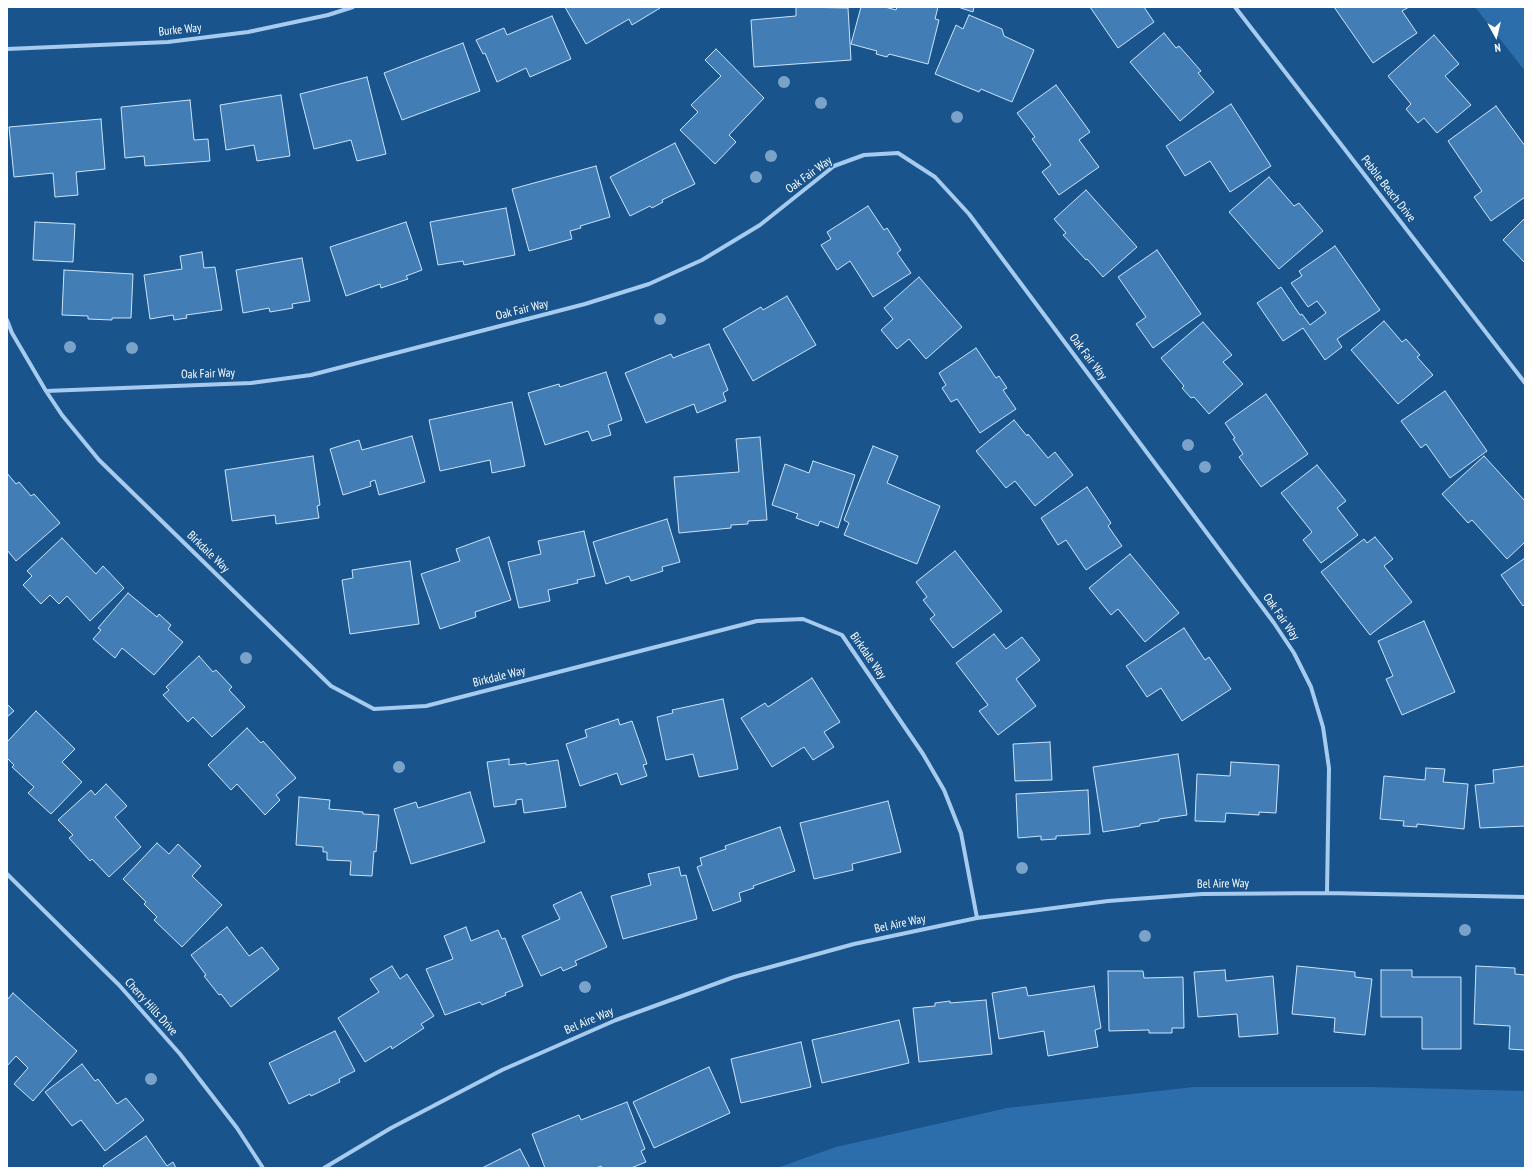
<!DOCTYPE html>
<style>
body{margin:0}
#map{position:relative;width:1532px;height:1175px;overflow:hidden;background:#19548d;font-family:"PT Sans Narrow",sans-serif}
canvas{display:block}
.frame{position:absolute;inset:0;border:8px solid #fff;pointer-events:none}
.north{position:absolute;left:1476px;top:16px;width:40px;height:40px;-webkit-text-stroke:3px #19548d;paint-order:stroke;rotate:172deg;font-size:11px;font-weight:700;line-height:16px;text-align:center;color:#fff}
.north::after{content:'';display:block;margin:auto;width:14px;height:18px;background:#fff;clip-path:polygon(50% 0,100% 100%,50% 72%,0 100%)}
</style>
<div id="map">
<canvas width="1532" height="1175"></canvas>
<div class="frame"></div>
<div class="north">N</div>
</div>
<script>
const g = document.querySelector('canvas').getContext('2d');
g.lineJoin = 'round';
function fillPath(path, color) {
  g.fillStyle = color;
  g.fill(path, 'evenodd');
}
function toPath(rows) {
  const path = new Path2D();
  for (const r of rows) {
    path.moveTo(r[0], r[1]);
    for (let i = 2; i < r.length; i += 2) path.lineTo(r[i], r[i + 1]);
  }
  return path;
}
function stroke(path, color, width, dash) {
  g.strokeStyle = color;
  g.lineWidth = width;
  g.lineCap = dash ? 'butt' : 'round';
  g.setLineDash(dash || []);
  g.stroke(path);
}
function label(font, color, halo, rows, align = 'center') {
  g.font = font + ' "PT Sans Narrow",sans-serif';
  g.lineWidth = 3;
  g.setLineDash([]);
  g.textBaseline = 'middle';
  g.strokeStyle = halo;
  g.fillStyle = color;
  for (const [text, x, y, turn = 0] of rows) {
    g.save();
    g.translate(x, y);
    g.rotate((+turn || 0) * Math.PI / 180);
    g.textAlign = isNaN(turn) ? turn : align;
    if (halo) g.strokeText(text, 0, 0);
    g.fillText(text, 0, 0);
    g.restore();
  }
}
fillPath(toPath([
 [1475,7,1525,7,1525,71],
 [1194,1087,1371,1087,1525,1091,1525,1168,777,1168,836,1147,1007,1108]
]), '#2c6eab');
const building = toPath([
 [565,7,659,7,660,8,632,25,629,19,586,44,565,7],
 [796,7,848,8,851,60,754,67,751,20,796,16,796,7],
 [861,7,885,7,896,10,897,7,938,7,935,19,939,20,928,64,889,54,887,57,876,54,877,51,851,44,861,7],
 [958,7,974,7,973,12,958,7],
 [1090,7,1144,7,1154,22,1118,48,1090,7],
 [1334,7,1409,7,1402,11,1417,33,1373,63,1334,7],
 [969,15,1002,29,1004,36,1034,50,1012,102,981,89,979,92,935,74,956,25,963,29,969,15],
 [552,16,571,59,530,77,526,68,497,82,485,53,483,54,476,40,504,28,507,35,552,16],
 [1164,33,1176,48,1179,46,1201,71,1198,73,1214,92,1180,121,1130,62,1164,33],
 [1434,35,1459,64,1445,76,1471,105,1437,133,1424,118,1418,123,1406,109,1411,104,1388,76,1434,35],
 [463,43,480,91,402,120,384,73,463,43],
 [716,49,764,98,729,135,736,142,715,164,680,130,698,112,691,105,721,76,705,60,716,49],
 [367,77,386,154,357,161,351,140,314,149,300,94,367,77],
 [1056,85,1090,132,1079,140,1099,167,1059,195,1042,172,1051,165,1032,139,1035,137,1017,113,1056,85],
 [281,95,290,156,257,161,254,145,226,150,220,105,281,95],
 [190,100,194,140,208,139,210,161,145,166,144,156,125,158,121,107,190,100],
 [1231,104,1271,166,1230,192,1210,161,1185,176,1166,146,1231,104],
 [1496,106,1525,146,1525,197,1491,221,1474,197,1482,191,1448,141,1496,106],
 [101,119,105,169,76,172,78,195,55,197,53,173,14,177,9,127,101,119],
 [675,143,695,184,662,200,663,202,652,208,650,206,630,216,610,177,675,143],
 [596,166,610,217,580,226,581,228,570,231,572,239,529,251,512,189,596,166],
 [1269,177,1294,206,1299,203,1323,231,1279,269,1229,212,1269,177],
 [1086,190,1137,247,1103,277,1087,259,1086,260,1063,235,1066,233,1054,219,1086,190],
 [868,206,884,230,887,228,901,250,897,253,911,273,873,297,850,261,837,270,821,245,831,239,827,232,868,206],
 [506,208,515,255,464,265,463,261,438,265,430,222,506,208],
 [1525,218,1525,263,1503,240,1525,218],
 [35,222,75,224,73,262,33,260,35,222],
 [406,222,422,270,406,276,408,279,381,288,380,284,346,296,330,247,406,222],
 [1335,246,1380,310,1337,339,1342,347,1325,360,1303,328,1283,341,1257,303,1281,287,1300,315,1302,314,1310,325,1326,313,1317,301,1308,307,1291,283,1302,276,1299,271,1335,246],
 [1157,250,1201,314,1153,348,1136,324,1146,317,1118,277,1157,250],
 [202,252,204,268,215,267,222,310,186,315,187,318,174,320,173,315,150,319,144,275,182,269,180,256,202,252],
 [302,258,310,301,292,304,293,308,270,312,269,308,243,313,236,270,302,258],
 [64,270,133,274,131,318,112,318,112,320,88,319,88,316,62,315,64,270],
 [919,277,962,327,926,359,909,339,897,349,881,330,893,319,884,308,919,277],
 [787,296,816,345,753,381,723,329,761,307,763,310,787,296],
 [1384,321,1402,342,1406,339,1420,355,1417,357,1433,375,1398,404,1351,350,1384,321],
 [1203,322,1232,355,1223,362,1243,384,1209,414,1194,397,1191,398,1182,388,1184,386,1161,358,1203,322],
 [709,344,728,390,723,393,726,401,697,413,694,404,646,423,625,373,671,354,673,358,709,344],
 [976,348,996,378,999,376,1007,388,1003,390,1016,409,980,433,957,399,951,402,942,388,946,385,939,373,976,348],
 [606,372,622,420,608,425,611,435,592,441,588,431,545,445,528,393,559,384,560,387,606,372],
 [1445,391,1487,451,1450,478,1426,444,1421,448,1401,421,1445,391],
 [1266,394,1308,454,1261,487,1239,457,1243,454,1233,439,1235,438,1225,423,1266,394],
 [512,402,525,466,492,473,490,460,440,471,429,420,512,402],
 [1014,420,1027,436,1028,434,1048,458,1055,452,1073,475,1035,506,1015,481,1006,488,976,451,1014,420],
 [412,436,425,482,379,495,375,480,370,482,371,486,343,495,330,449,359,440,362,450,412,436],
 [760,437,767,520,748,521,748,524,731,525,731,528,679,533,674,477,739,472,736,439,760,437],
 [873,446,898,456,887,483,940,506,917,564,844,535,849,523,844,520,873,446],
 [313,456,320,505,317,506,319,518,276,524,275,515,232,521,225,470,313,456],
 [1484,456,1525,501,1525,542,1507,559,1472,520,1468,523,1442,494,1484,456],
 [813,461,855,475,838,528,820,521,818,526,796,518,798,514,772,505,785,464,809,473,813,461],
 [1317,465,1346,501,1337,508,1358,535,1321,563,1303,540,1312,532,1281,493,1317,465],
 [7,473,16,484,19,482,31,496,34,494,60,523,16,561,7,550,7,473],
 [1087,487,1111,523,1108,526,1122,546,1086,570,1066,540,1058,545,1041,518,1087,487],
 [667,519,680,562,662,567,663,571,631,581,629,576,606,584,593,542,667,519],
 [584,531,595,576,577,580,578,583,548,590,550,601,519,608,508,562,541,554,538,541,584,531],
 [489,537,511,600,475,612,476,617,440,629,421,574,460,561,456,549,489,537],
 [1375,537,1393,559,1384,566,1412,602,1370,635,1321,572,1364,539,1367,543,1375,537],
 [62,538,96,574,103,566,124,588,90,621,67,596,59,604,50,595,41,604,23,585,32,576,27,571,62,538],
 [955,551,1002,611,953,648,930,619,935,615,923,600,927,597,916,582,955,551],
 [1130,554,1179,613,1145,642,1118,609,1111,615,1089,588,1130,554],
 [1525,558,1525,604,1523,606,1501,575,1525,558],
 [410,561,419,624,350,634,342,580,353,578,352,570,410,561],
 [128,593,157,617,159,614,171,625,168,629,183,642,154,675,122,648,115,658,93,639,101,630,98,628,128,593],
 [1424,621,1455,692,1402,715,1386,679,1393,676,1378,641,1424,621],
 [1184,628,1205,660,1209,657,1231,689,1182,721,1161,688,1147,697,1126,666,1184,628],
 [994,634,1006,649,1022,637,1040,660,1016,679,1036,706,998,735,979,711,988,705,956,663,994,634],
 [199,656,213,672,216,670,232,687,229,690,245,707,212,737,193,717,188,722,163,695,169,690,166,687,199,656],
 [812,678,840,722,824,732,834,747,813,760,804,747,772,767,741,718,765,703,768,707,812,678],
 [723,699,738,769,699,777,693,754,666,760,657,717,673,713,672,710,723,699],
 [7,704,14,711,7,717,7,704],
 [36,711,75,749,62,762,82,782,51,814,28,793,34,787,12,767,14,765,7,758,7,742,36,711],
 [618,719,620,725,632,721,647,764,643,765,647,776,621,785,617,773,580,786,566,744,587,737,585,730,618,719],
 [247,728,261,743,263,741,296,778,276,795,280,800,265,815,237,784,231,790,208,765,247,728],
 [1050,742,1052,780,1015,781,1013,744,1050,742],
 [1178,754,1187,815,1159,819,1159,821,1140,824,1140,826,1103,832,1093,767,1178,754],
 [509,759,509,765,526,763,526,765,558,760,566,807,524,813,522,799,516,800,516,804,494,807,487,762,509,759],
 [1231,762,1279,765,1276,813,1259,812,1259,815,1226,813,1225,822,1195,821,1197,774,1230,776,1231,762],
 [1525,766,1525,826,1480,828,1475,785,1494,783,1493,770,1525,766],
 [1426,768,1445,769,1443,782,1468,784,1464,829,1417,824,1417,827,1403,826,1404,821,1380,819,1384,776,1425,780,1426,768],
 [106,784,127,806,115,817,141,847,109,877,92,859,90,861,69,838,73,835,58,820,91,790,95,795,106,784],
 [1088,790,1090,834,1056,836,1056,839,1041,840,1041,836,1018,838,1016,794,1088,790],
 [470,792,485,842,411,864,394,809,416,802,418,808,470,792],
 [299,797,330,800,329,809,363,812,363,814,379,815,376,852,374,851,372,876,350,875,351,861,327,860,327,852,323,852,323,847,296,845,299,797],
 [888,801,901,852,852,864,853,870,814,879,800,823,888,801],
 [780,827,795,871,753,886,754,888,739,893,741,901,713,911,697,867,702,865,700,858,726,849,725,846,780,827],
 [157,843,169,854,178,844,201,866,192,876,222,905,182,947,154,920,157,917,144,904,146,902,123,879,157,843],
 [679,867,681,876,686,875,697,919,623,939,611,896,651,885,648,874,679,867],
 [581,892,607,947,575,961,577,965,563,971,561,967,541,976,522,936,560,919,553,905,581,892],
 [227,927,249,956,262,947,279,969,231,1007,221,994,219,995,204,976,206,975,191,955,227,927],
 [466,927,471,941,498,930,502,939,505,938,523,986,505,993,506,995,482,1005,480,1002,445,1015,426,969,453,959,444,936,466,927],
 [392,966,400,979,407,974,434,1016,421,1024,424,1028,392,1049,391,1046,365,1062,338,1018,379,992,370,979,392,966],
 [1297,966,1355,972,1355,977,1372,979,1365,1035,1334,1032,1335,1018,1292,1014,1297,966],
 [1476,966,1515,968,1515,974,1525,975,1525,1050,1509,1049,1510,1026,1474,1024,1476,966],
 [1225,970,1226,981,1273,976,1278,1034,1239,1037,1237,1014,1198,1017,1194,972,1225,970],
 [1381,970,1412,970,1412,977,1461,977,1461,1049,1422,1049,1422,1017,1381,1017,1381,970],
 [1108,971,1143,971,1144,978,1183,977,1184,1028,1172,1028,1172,1033,1149,1033,1149,1030,1109,1031,1108,971],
 [1094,986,1101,1028,1095,1030,1098,1047,1048,1056,1044,1031,999,1039,992,993,1026,987,1028,996,1094,986],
 [13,993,77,1051,33,1101,14,1084,28,1068,16,1056,7,1066,7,1000,13,993],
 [986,1000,992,1054,919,1062,913,1008,935,1006,935,1003,950,1001,950,1003,986,1000],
 [899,1020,909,1063,822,1083,812,1040,899,1020],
 [335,1031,355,1071,339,1079,340,1082,311,1096,310,1094,289,1104,269,1063,335,1031],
 [801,1042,811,1087,741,1103,731,1059,801,1042],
 [82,1064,95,1081,98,1079,117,1104,126,1098,144,1120,105,1151,81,1120,72,1126,45,1092,82,1064],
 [709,1067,730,1113,654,1148,633,1102,709,1067],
 [627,1102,645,1149,641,1151,646,1162,631,1168,602,1168,601,1166,596,1168,545,1168,532,1134,579,1115,581,1120,627,1102],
 [146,1136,167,1166,173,1162,176,1168,105,1168,103,1166,146,1136],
 [520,1149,530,1168,482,1168,520,1149]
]);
fillPath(building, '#427eb5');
stroke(building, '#cbe4fa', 1);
stroke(toPath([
 [1235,7,1525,383],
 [7,49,168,42,248,32,328,15,353,7],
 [7,320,12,333,46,391,62,415,99,460,331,686,374,709,426,706,757,621,803,619,842,635,923,754,944,790,961,833,977,918],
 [46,391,251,383,311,375,585,304,649,284,702,260,760,225,834,166,864,155,898,153,935,177,969,214,1274,623,1294,653,1311,687,1323,727,1329,768,1327,893],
 [7,874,119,985,180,1054,237,1128,263,1168],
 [324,1168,391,1128,502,1070,616,1020,734,977,854,944,977,918,1108,901,1202,894,1327,893,1525,897]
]), '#a6cbee', 4);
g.fillStyle = '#7ba3c9';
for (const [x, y] of [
 [784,82],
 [821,103],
 [957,117],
 [771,156],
 [756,177],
 [660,319],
 [70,347],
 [132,348],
 [1188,445],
 [1205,467],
 [246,658],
 [399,767],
 [1022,868],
 [1465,930],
 [1145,936],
 [585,987],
 [151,1079]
]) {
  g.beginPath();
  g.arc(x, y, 6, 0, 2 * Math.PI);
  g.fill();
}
label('12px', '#fff', '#19548d', [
 ["Burke Way",180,30,-6],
 ["Oak Fair Way",809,175,-36],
 ["Pebble Beach Drive",1388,189,52],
 ["Oak Fair Way",522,310,-14],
 ["Oak Fair Way",1088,357,53],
 ["Oak Fair Way",208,374,-2],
 ["Birkdale Way",208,552,44],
 ["Oak Fair Way",1281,617,55],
 ["Birkdale Way",868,656,55],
 ["Birkdale Way",499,677,-14],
 ["Bel Aire Way",1223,884,-1],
 ["Bel Aire Way",900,924,-12],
 ["Cherry Hills Drive",151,1007,48],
 ["Bel Aire Way",589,1021,-23]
]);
</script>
